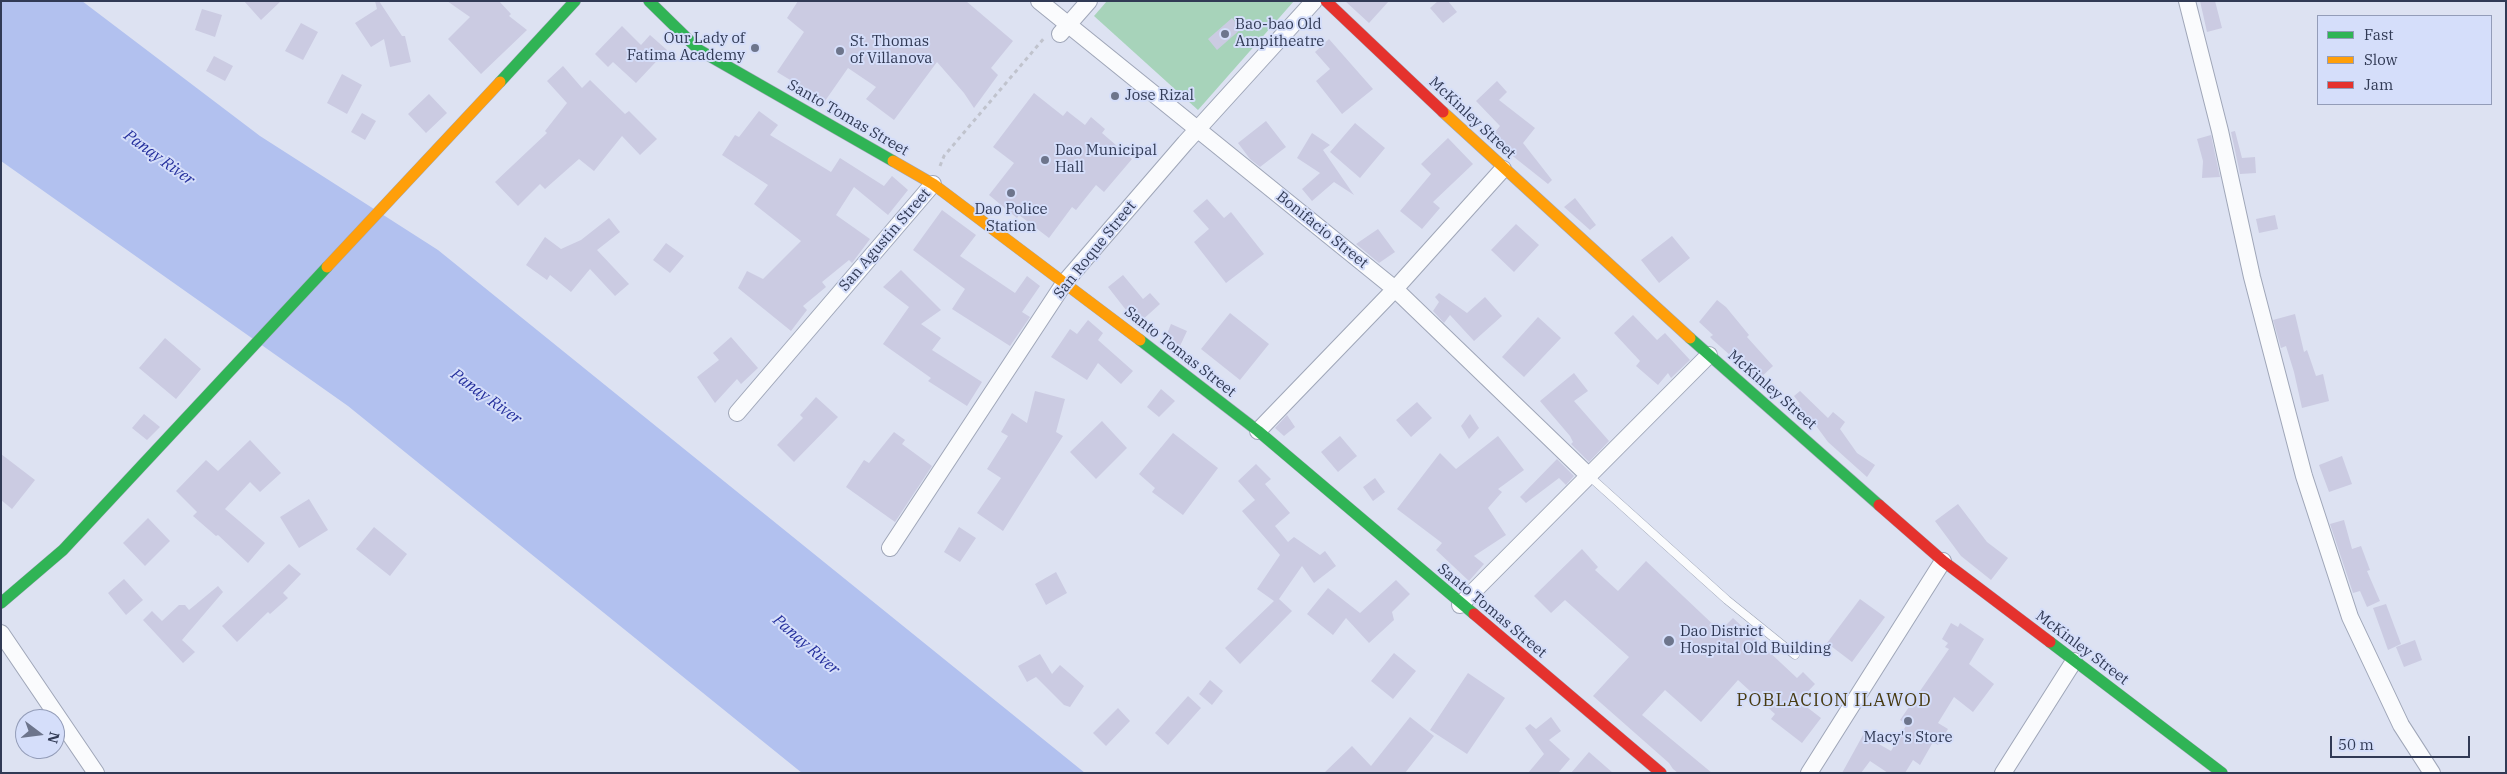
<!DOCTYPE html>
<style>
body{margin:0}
#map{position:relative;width:2507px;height:774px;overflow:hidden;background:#dde2f2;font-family:"IBM Plex Serif",serif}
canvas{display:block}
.frame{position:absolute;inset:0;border:2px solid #313a55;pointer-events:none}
.legend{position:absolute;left:2317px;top:15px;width:175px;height:90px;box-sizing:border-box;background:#d5defa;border:1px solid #939cb8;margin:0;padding:6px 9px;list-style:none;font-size:15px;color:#313a55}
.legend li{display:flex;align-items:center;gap:10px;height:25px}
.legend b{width:25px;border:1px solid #939cb8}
.north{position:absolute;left:15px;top:709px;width:50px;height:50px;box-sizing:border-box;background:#d5defa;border:1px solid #939cb8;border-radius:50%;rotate:105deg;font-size:14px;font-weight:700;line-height:20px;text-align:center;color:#313a55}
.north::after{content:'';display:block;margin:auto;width:18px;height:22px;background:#6d758c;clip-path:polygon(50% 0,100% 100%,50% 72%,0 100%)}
.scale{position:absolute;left:2330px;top:736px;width:140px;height:22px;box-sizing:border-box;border:2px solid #313a55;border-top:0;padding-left:6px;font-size:15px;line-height:18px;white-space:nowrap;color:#313a55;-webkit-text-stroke:4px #d5defa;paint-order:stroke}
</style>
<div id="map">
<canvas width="2507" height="774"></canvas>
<div class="frame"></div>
<ul class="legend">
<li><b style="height:6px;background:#30b455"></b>Fast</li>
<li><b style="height:6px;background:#ff9f0a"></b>Slow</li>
<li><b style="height:6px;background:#e5322d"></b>Jam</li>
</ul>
<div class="north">N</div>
<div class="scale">50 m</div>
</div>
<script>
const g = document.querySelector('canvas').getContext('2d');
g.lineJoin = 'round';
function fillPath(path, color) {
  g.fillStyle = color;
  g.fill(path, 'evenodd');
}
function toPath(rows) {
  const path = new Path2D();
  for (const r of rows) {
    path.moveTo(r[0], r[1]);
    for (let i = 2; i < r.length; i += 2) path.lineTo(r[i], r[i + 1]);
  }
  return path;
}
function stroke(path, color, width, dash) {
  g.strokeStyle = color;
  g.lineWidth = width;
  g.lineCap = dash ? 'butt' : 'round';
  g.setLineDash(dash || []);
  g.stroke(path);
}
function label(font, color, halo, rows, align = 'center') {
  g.font = font + ' "IBM Plex Serif",serif';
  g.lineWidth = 4;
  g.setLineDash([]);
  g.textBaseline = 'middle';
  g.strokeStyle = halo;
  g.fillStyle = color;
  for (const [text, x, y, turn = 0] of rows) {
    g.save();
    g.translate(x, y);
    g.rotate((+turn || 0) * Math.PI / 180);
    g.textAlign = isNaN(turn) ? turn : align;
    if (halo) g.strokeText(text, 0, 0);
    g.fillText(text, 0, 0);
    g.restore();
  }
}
fillPath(toPath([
 [1107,1,1294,1,1198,110,1094,16]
]), '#a7d3ba');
fillPath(toPath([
 [1,1,82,1,260,136,438,250,1085,773,802,773,348,406,1,161]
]), '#b2c1ef');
fillPath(toPath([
 [244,1,281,1,261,20],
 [375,1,379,1,402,36,405,36,411,62,390,67,384,39,371,47,355,23,377,9],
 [447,1,499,1,511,14,509,16,527,30,481,74,448,39,470,17],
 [798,1,966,1,1013,41,991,68,998,75,974,108,964,93,937,62,894,120,866,99,876,87,848,68,825,101,777,72,804,32,787,18],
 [1345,1,1389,1,1369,23],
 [1438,1,1448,1,1457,12,1443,23,1430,8],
 [2200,1,2215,1,2222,28,2207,32],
 [202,9,222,15,215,37,195,30],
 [1232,18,1241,29,1217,50,1208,39],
 [301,23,318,32,303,60,285,51],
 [622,26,641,45,650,35,667,50,636,83,613,62,608,67,595,54],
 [1329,39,1373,89,1342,114,1316,81,1330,69,1315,52],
 [214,56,233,66,225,81,206,71],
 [563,66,582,88,590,80,625,114,629,111,657,139,640,155,622,136,594,171,579,159,545,189,540,184,518,206,495,182,547,133,545,131,567,103,547,81],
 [342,74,362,85,347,114,327,103],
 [1497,81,1507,92,1499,100,1535,128,1523,143,1552,180,1548,184,1490,138,1500,126,1476,101],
 [1034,93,1063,116,1067,111,1085,125,1091,117,1105,129,1102,133,1132,159,1104,192,1096,185,1076,210,1072,207,1049,238,1019,215,1017,218,989,195,1014,163,993,147],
 [429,94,447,113,426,133,408,114],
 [759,111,778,125,770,135,831,172,840,158,884,186,892,176,908,190,888,215,854,187,836,215,870,239,852,263,849,260,822,282,826,287,803,306,807,310,791,331,738,288,747,271,763,279,801,241,754,204,768,185,722,155,735,135,739,137],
 [362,113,376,121,365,140,351,132],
 [1266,121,1286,147,1260,167,1250,159,1238,143],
 [1355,123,1385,148,1360,178,1330,152],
 [2235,131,2242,158,2255,157,2256,173,2240,174,2231,132],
 [1312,133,1330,145,1323,150,1354,195,1334,182,1312,201,1302,189,1320,173,1297,158],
 [2211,135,2220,177,2202,178,2203,161,2197,139],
 [1448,138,1473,164,1433,202,1440,208,1422,229,1400,211,1431,174,1421,164],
 [1575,198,1596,225,1590,230,1564,207],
 [1207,199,1224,218,1231,212,1264,254,1226,283,1194,242,1209,229,1193,211],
 [942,210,976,235,960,256,1015,293,1027,276,1040,286,1022,312,1030,317,1010,346,952,309,965,289,913,250],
 [2275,215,2278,229,2259,233,2256,219],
 [609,218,620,232,597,250,629,284,615,296,590,269,571,292,550,275,547,280,526,265,545,237,561,249,581,240],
 [1516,224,1539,245,1514,272,1491,250],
 [1378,229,1395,252,1379,263,1356,244],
 [1672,236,1690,258,1659,283,1641,260],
 [666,243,684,256,670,273,653,260],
 [901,270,941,310,921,324,941,338,932,350,982,382,967,406,928,381,931,378,883,344,909,307,883,287],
 [1123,275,1143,299,1150,293,1160,304,1140,322,1129,308,1126,310,1108,287],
 [1439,293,1467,313,1485,297,1502,316,1474,341,1450,315,1444,323,1433,311,1439,302,1435,297],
 [1717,300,1726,307,1749,335,1747,337,1773,366,1758,380,1713,340,1710,337,1713,335,1699,322],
 [1230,313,1269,344,1240,380,1201,349],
 [2295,314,2304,352,2307,350,2316,376,2323,374,2329,401,2302,408,2294,372,2286,346,2281,348,2273,320],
 [1633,315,1657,340,1665,333,1690,360,1671,378,1668,373,1658,385,1636,366,1640,361,1614,333],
 [1538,317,1561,338,1524,377,1502,357],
 [1088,320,1103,333,1098,340,1133,371,1121,384,1098,363,1087,380,1051,357,1070,329,1077,334],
 [1171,324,1187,331,1180,346,1165,339],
 [731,337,758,368,741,384,737,379,715,403,697,377,719,360,713,353],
 [165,338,201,369,176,399,139,368],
 [1574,373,1588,391,1574,401,1609,441,1589,462,1571,444,1573,442,1570,436,1540,401],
 [1161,389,1175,401,1159,417,1147,407],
 [1035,391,1065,399,1056,432,1063,436,1003,531,977,513,1001,478,987,469,1008,436,1001,432,1012,413,1027,423],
 [1800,391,1828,418,1833,412,1845,422,1840,429,1857,453,1875,465,1867,477,1828,442,1814,423,1810,427,1793,411,1800,404,1794,396],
 [816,397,838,417,794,462,777,445,803,418,800,415],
 [1417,402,1432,418,1411,437,1396,420],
 [144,414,160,427,147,440,132,428],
 [1470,414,1479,428,1469,439,1461,426],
 [1287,415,1295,427,1284,436,1275,428],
 [1102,421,1127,448,1096,479,1070,452],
 [894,432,905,440,902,444,932,466,895,522,846,487,864,460,869,463],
 [1173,433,1218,468,1183,515,1152,492,1155,488,1139,474],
 [1340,436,1357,456,1338,472,1321,452],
 [1498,436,1524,470,1498,489,1502,492,1488,508,1506,535,1474,556,1484,564,1469,581,1436,550,1442,543,1397,509,1440,453,1456,469],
 [250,440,281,473,260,492,250,482,225,509,265,543,248,563,218,535,216,536,193,516,197,512,176,491,206,460,218,471],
 [1,454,35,480,12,509,1,500],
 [2342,456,2352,484,2329,492,2319,465],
 [1557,459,1574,476,1566,485,1559,478,1526,503,1520,497],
 [1256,464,1271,479,1265,484,1290,513,1275,526,1288,542,1294,537,1320,555,1325,551,1336,566,1314,583,1302,566,1279,599,1292,611,1240,664,1225,648,1274,601,1257,589,1280,555,1242,511,1255,500,1238,481],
 [1375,478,1385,492,1373,501,1363,487],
 [309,499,328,530,299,548,280,517],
 [1958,504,1987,542,2008,558,1991,580,1961,556,1935,521],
 [148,518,170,541,145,566,123,543],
 [2344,520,2352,549,2361,546,2370,570,2367,571,2380,601,2367,607,2360,591,2353,593,2330,524],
 [374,527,407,554,390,576,356,549],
 [959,527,976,538,960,562,944,552],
 [1582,549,1598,567,1595,570,1618,591,1646,561,1720,631,1733,618,1797,678,1803,672,1815,684,1799,701,1821,718,1802,743,1771,719,1775,714,1738,680,1701,722,1665,690,1642,715,1712,773,1678,773,1673,769,1669,763,1593,696,1629,657,1565,600,1551,613,1534,596],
 [289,564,301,574,283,593,288,598,270,614,268,612,237,642,222,626],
 [1056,572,1067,593,1046,605,1035,584],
 [124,579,143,600,126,615,108,593],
 [1396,580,1410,594,1392,612,1394,620,1369,643,1346,618,1333,635,1307,614,1328,588,1360,613],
 [218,586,223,592,182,640,195,652,183,663,143,620,152,611,162,621,179,605,185,605,189,610],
 [1860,599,1885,617,1852,662,1827,643],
 [2386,604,2401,644,2388,650,2373,608],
 [1951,623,1958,627,1960,623,1984,639,1969,664,1994,684,1973,712,1954,697,1938,723,1948,729,1938,745,1933,742,1920,765,1913,760,1905,773,1888,773,1870,761,1861,773,1842,773,1863,735,1891,751,1907,724,1900,720,1949,649,1945,647,1948,643,1942,639],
 [2415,640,2422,660,2404,667,2396,647],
 [1394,653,1416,671,1393,699,1371,681],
 [1040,654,1052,674,1060,665,1084,686,1070,707,1064,705,1036,677,1027,682,1018,666],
 [1468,673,1505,698,1467,754,1430,730],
 [1210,680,1223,691,1212,705,1199,694],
 [1188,696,1201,708,1168,745,1155,733],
 [1118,708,1130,721,1106,746,1093,733],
 [1410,717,1434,736,1405,773,1324,773,1352,746,1371,766],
 [1551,717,1561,731,1549,740,1570,759,1558,773,1528,773,1544,754,1525,728,1530,724,1536,729],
 [1589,752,1613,773,1571,773]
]), '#cbcbe2');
const lane = toPath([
 [1589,476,1727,600,1795,655]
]);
const street = toPath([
 [1039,1,1395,289,1589,476],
 [2187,1,2220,131,2252,277,2304,476,2350,617,2401,725,2432,773],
 [1060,34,1089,1],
 [737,413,933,184],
 [1258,431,1395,289,1503,169],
 [890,548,1065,282,1185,143,1314,1],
 [1460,605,1709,355],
 [1,633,96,773],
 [1809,773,1943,561],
 [2003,773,2074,661]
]);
const fast = toPath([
 [649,1,699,50,893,161],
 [500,82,575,1],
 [1690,338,1879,505],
 [1140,340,1258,431,1474,614],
 [1,603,63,550,327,267],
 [2050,642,2222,773]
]);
const slow = toPath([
 [1443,112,1690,338],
 [893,161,933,184,1140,340],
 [327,267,500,82]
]);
const jam = toPath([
 [1326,1,1443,112],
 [1879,505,1943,561,2050,642],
 [1474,614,1661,773]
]);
stroke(lane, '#9fa6b8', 9);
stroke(street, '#9fa6b8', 18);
stroke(fast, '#9fa6b8', 12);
stroke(slow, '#9fa6b8', 12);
stroke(jam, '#9fa6b8', 12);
stroke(toPath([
 [940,166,944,156,1045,37]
]), '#c0c3cd', 3, [4, 4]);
stroke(lane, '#fafbfd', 8);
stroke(street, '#fafbfd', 16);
stroke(fast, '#30b455', 11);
stroke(slow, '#ff9f0a', 11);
stroke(jam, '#e5322d', 11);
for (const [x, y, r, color] of [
 [1225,34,5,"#6d758c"],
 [755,48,5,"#6d758c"],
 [840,51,5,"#6d758c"],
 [1115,96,5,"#6d758c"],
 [1045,160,5,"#6d758c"],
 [1011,193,5,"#6d758c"],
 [1669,641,6,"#6d758c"],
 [1908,721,5,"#6d758c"]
]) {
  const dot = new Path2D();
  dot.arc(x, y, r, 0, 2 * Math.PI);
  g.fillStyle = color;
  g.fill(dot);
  stroke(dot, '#d5defa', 2);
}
label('15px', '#313a55', '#d5defa', [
 ["Bao-bao Old",1235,25],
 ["Ampitheatre",1235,42],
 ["Our Lady of",745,39,"right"],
 ["Fatima Academy",745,56,"right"],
 ["St. Thomas",850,42],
 ["of Villanova",850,59],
 ["Jose Rizal",1125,96],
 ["Dao Municipal",1055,151],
 ["Hall",1055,168],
 ["Dao Police",1011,210,"center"],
 ["Station",1011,227,"center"],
 ["Dao District",1680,632],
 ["Hospital Old Building",1680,649],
 ["Macy's Store",1908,738,"center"]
], 'left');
label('15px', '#313a55', '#d5defa', [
 ["Santo Tomas Street",848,118,30],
 ["McKinley Street",1472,118,43],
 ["Bonifacio Street",1322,230,39],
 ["San Agustin Street",885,240,-49],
 ["San Roque Street",1095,250,-51],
 ["Santo Tomas Street",1180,352,38],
 ["McKinley Street",1772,390,41],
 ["Santo Tomas Street",1492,611,40],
 ["McKinley Street",2082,648,37]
]);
label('italic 16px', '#232e9c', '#d5defa', [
 ["Panay River",159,158,36],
 ["Panay River",486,397,36],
 ["Panay River",806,645,41]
]);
g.letterSpacing = '1px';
label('18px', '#483b12', '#d5defa', [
 ["POBLACION ILAWOD",1834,701]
]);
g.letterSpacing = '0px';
</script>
